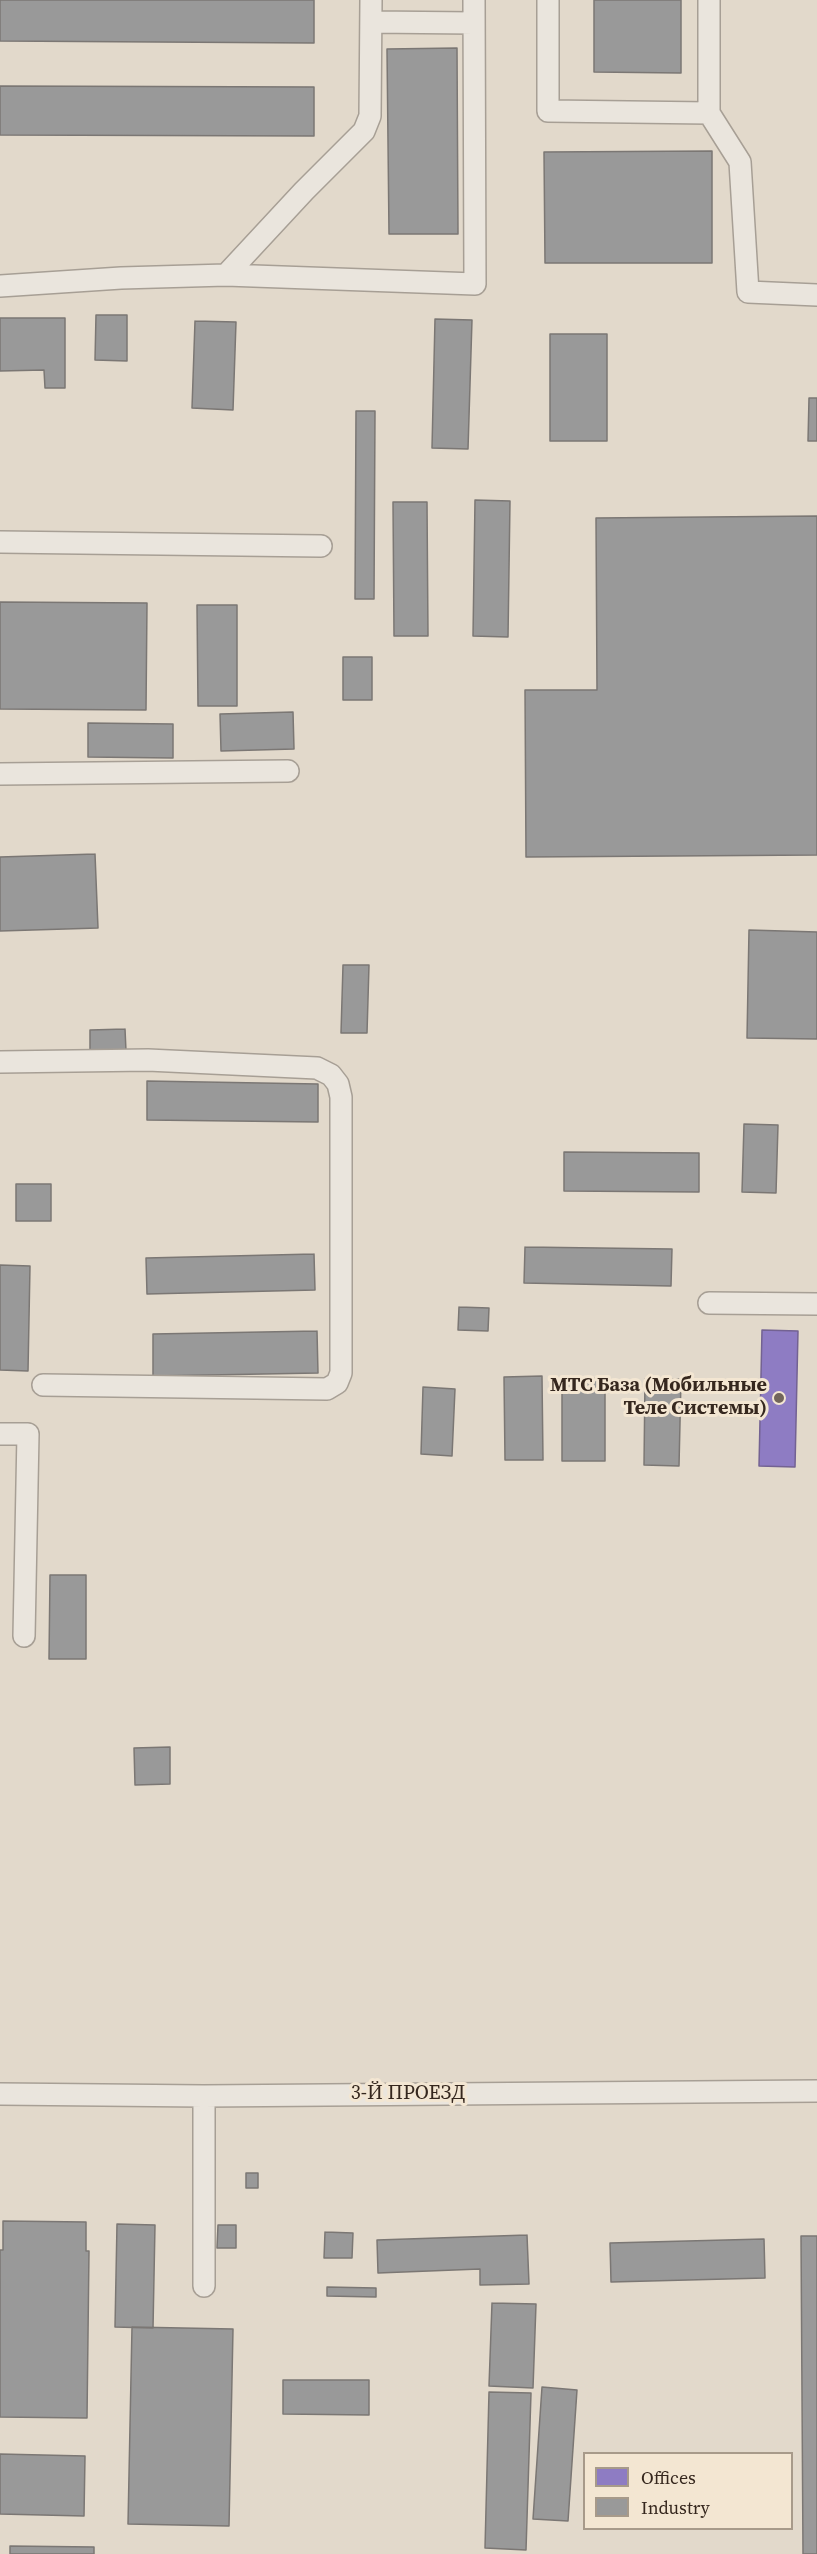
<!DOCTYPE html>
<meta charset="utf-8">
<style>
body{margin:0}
#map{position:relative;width:817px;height:2554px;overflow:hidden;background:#e2d9cb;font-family:"Source Serif 4",serif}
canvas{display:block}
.legend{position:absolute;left:583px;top:2452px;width:210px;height:78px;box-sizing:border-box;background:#f3e6d2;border:2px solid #a79a8a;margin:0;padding:8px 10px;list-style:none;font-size:18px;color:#35271e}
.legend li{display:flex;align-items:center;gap:12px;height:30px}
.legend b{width:30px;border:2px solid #a79a8a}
</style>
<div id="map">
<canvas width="817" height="2554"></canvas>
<ul class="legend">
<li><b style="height:16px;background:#8e7cc3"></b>Offices</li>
<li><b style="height:16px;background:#999"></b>Industry</li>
</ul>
</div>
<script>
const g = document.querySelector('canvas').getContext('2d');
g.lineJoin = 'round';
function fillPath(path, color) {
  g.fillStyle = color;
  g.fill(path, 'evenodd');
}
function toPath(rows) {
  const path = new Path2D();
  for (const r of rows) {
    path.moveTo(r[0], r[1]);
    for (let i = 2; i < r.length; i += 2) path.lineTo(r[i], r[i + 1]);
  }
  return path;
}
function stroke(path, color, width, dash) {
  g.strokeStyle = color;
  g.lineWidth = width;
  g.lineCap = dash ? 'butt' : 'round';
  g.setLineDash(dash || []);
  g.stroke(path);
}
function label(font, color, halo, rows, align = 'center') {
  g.font = font + ' "Source Serif 4",serif';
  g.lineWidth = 6;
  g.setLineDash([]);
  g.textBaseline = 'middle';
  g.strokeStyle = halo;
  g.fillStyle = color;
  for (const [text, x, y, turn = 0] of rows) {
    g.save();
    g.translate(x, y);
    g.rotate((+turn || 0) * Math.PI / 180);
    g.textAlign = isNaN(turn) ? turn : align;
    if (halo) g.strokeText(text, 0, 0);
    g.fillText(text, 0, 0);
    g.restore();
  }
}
const offices = toPath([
 [762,1330,798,1331,795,1467,759,1466,762,1330]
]);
fillPath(offices, '#8e7cc3');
stroke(offices, '#736292', 1.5);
const industry = toPath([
 [0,0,314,0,314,43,0,41,0,0],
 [594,0,681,0,681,73,594,72,594,0],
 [457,48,458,234,389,234,387,49,457,48],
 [0,86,314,87,314,136,0,135,0,86],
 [712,151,712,263,545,263,544,152,712,151],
 [96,315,127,315,127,361,95,360,96,315],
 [0,318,65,318,65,388,45,388,44,370,0,371,0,318],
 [435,319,472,320,468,449,432,448,435,319],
 [195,321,236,322,233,410,192,408,195,321],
 [550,334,607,334,607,441,550,441,550,334],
 [809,398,817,398,817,441,808,441,809,398],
 [356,411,375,411,374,599,355,599,356,411],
 [475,500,510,501,508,637,473,636,475,500],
 [393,502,427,502,428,636,394,636,393,502],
 [817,516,817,855,526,857,525,690,597,690,596,518,817,516],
 [0,602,147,603,146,710,0,709,0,602],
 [197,605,237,605,237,706,198,706,197,605],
 [343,657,372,657,372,700,343,700,343,657],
 [293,712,294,749,221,751,220,714,293,712],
 [88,723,173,724,173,758,88,757,88,723],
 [95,854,98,928,0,931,0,857,95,854],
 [749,930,817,932,817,1039,747,1038,749,930],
 [343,965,369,965,367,1033,341,1033,343,965],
 [125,1029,126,1051,90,1052,90,1030,125,1029],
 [147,1081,318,1084,318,1122,147,1120,147,1081],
 [744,1124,778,1125,776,1193,742,1192,744,1124],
 [564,1152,699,1153,699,1192,564,1191,564,1152],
 [16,1184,51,1184,51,1221,16,1221,16,1184],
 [525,1247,672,1249,671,1286,524,1283,525,1247],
 [314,1254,315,1290,147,1294,146,1258,314,1254],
 [0,1265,30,1266,28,1371,0,1370,0,1265],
 [459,1307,489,1308,488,1331,458,1330,459,1307],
 [317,1331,318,1373,153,1376,153,1334,317,1331],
 [542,1376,543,1460,505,1460,504,1377,542,1376],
 [562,1378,605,1378,605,1461,562,1461,562,1378],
 [645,1379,681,1379,679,1466,644,1465,645,1379],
 [423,1387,455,1389,452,1456,421,1454,423,1387],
 [50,1575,86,1575,86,1659,49,1659,50,1575],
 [170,1747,170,1784,135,1785,134,1748,170,1747],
 [246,2173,258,2173,258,2188,246,2188,246,2173],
 [3,2221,86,2222,86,2251,89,2251,87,2418,0,2417,0,2250,3,2250,3,2221],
 [117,2224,155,2225,153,2328,115,2327,117,2224],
 [218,2225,236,2225,236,2248,217,2248,218,2225],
 [325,2232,353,2233,352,2258,324,2258,325,2232],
 [527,2235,529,2284,480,2285,480,2269,378,2273,377,2240,527,2235],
 [801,2236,817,2236,817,2554,803,2554,801,2236],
 [764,2239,765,2278,611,2282,610,2243,764,2239],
 [327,2287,376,2288,376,2297,327,2296,327,2287],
 [492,2303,536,2304,533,2388,489,2386,492,2303],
 [132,2327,233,2329,229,2526,128,2524,132,2327],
 [283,2380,369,2380,369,2415,283,2414,283,2380],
 [542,2387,577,2390,568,2521,533,2519,542,2387],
 [489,2392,531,2393,526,2550,485,2548,489,2392],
 [0,2454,85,2456,84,2516,0,2514,0,2454],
 [10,2546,94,2547,94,2554,10,2554,10,2546]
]);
fillPath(industry, '#999');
stroke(industry, '#7b7774', 1.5);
const minor = toPath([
 [548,0,548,111,709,113,709,0],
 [371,22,474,23],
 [709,113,740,162,748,292,817,295],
 [226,275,475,284,474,0],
 [0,286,121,278,226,275,304,191,364,131,370,116,371,0],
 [0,542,321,546],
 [0,774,288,771],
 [0,1062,148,1060,317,1068,331,1075,338,1084,341,1097,341,1373,337,1383,327,1389,43,1385],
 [709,1303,817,1304],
 [0,1434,28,1434,24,1636],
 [0,2094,204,2096,817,2091],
 [204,2286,204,2096]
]);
stroke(minor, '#a79f95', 24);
stroke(minor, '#eae5dd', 21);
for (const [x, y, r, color] of [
 [779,1398,6,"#72655b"]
]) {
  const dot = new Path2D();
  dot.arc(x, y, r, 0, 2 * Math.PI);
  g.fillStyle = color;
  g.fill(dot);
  stroke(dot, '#f3e6d2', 2);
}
label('bold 20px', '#35271e', '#f3e6d2', [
 ["МТС База (Мобильные",767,1386],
 ["Теле Системы)",767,1409]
], 'right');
label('20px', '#35271e', '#f3e6d2', [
 ["3-Й ПРОЕЗД",408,2094]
]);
</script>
